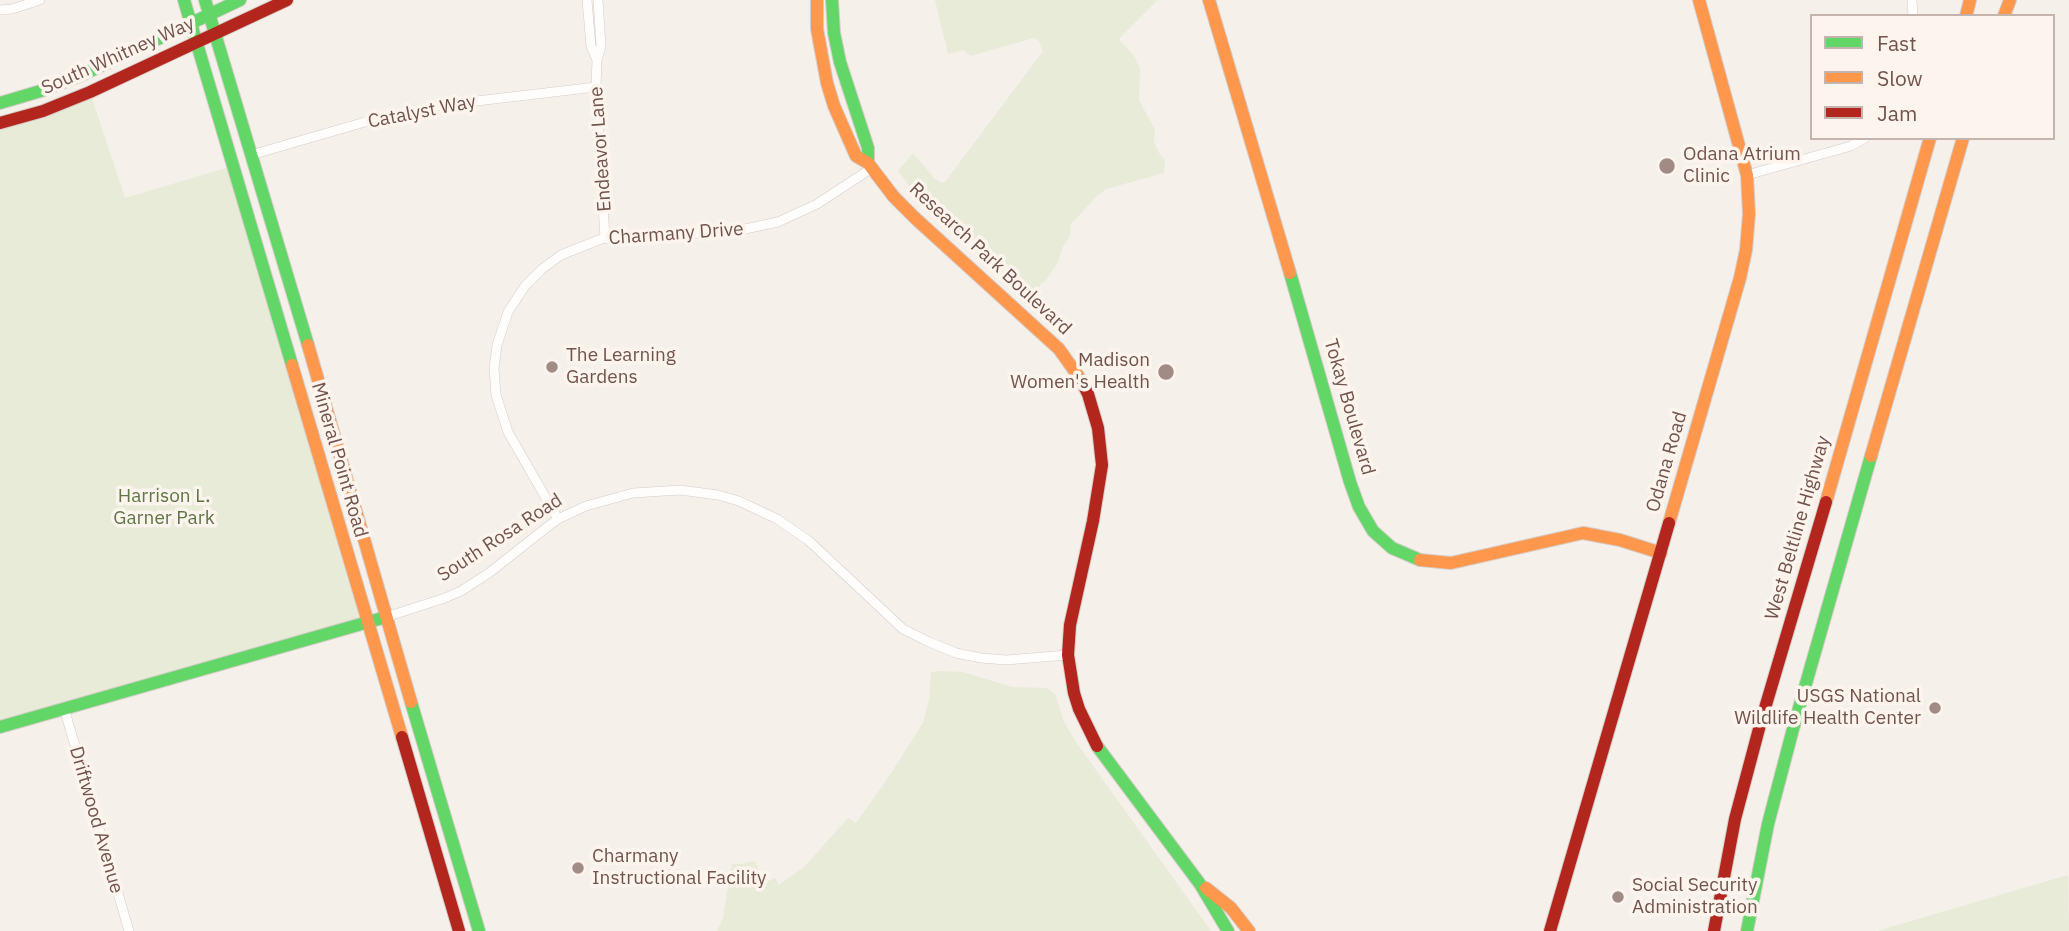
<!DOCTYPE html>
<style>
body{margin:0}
#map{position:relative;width:2069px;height:931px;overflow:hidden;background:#f6f0eb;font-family:"IBM Plex Sans",sans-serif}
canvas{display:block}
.legend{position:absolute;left:1810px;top:14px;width:245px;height:126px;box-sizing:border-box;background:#fdf4ed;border:2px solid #c5b4ad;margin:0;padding:9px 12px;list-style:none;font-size:21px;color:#72544e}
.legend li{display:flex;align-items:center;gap:14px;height:35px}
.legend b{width:35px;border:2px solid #c5b4ad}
</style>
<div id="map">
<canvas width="2069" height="931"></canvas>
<ul class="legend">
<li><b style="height:9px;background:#63d668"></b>Fast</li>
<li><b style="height:9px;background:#ff974d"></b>Slow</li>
<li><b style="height:9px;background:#b3261e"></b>Jam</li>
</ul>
</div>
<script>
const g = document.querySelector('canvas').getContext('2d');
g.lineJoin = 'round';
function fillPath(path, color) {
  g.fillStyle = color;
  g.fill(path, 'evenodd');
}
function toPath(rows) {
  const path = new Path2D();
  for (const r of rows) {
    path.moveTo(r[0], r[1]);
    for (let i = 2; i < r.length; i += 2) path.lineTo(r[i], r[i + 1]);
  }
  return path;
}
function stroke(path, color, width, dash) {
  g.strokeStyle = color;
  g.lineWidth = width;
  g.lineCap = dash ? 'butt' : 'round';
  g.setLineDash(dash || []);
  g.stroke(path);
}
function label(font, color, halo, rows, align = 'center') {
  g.font = font + ' "IBM Plex Sans",sans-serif';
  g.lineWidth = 7;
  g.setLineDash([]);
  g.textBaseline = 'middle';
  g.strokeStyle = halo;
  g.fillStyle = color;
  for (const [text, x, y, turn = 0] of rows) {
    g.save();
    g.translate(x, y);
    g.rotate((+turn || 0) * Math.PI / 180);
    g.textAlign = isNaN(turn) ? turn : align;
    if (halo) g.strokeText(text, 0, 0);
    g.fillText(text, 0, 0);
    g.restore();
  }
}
fillPath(toPath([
 [935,0,1158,0,1119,39,1134,56,1140,69,1139,100,1155,130,1154,142,1159,153,1165,160,1164,173,1106,189,1097,196,1070,225,1070,236,1062,248,1058,262,1046,280,1031,294,999,266,979,254,977,247,979,241,976,238,969,242,963,241,945,226,927,209,898,171,913,153,934,178,941,183,945,182,1043,51,1039,41,1034,38,970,56,964,50,948,54],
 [90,92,125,198,233,166,367,623,0,727,0,123],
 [940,671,963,672,1012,687,1047,688,1055,694,1064,722,1078,745,1211,931,717,931,723,918,732,864,742,864,755,861,764,883,775,878,779,885,805,866,848,818,856,823,886,781,923,723,929,699,931,672],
 [2068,875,2069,931,1877,931]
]), '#e7ebd7');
const street = toPath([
 [587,0,591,46,597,60],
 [598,0,601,46,597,60,596,87,605,238],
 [1912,0,1913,16],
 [0,10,12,9,40,0],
 [251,155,365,122,434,106,596,87],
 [1747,175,1851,146,1865,138],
 [558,519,508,432,496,395,494,368,497,345,508,312,525,286,542,269,561,255,601,239,625,236,731,232,778,222,817,204,872,168],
 [386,617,445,598,461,591,489,573,546,528,558,519,586,506,633,493,680,490,718,495,739,501,777,519,809,541,903,629,927,641,956,653,981,658,1006,660,1068,655],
 [64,708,129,931]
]);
const fast = toPath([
 [184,0,292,365],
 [205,0,308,345],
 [832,0,834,33,840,62,868,148,868,163],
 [0,103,44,90,84,74,240,0],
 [1290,273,1350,482,1359,507,1373,531,1392,548,1420,560],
 [411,702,479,931],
 [0,727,386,617],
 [1097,746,1200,884,1228,931],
 [1747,931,1768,824,1793,729,1871,456]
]);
const slow = toPath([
 [817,0,817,29,827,83,834,106,856,156,868,163,894,197,915,218,1059,349,1081,380],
 [1209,0,1290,273],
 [1966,16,1970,0],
 [2004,16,2010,0],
 [308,345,411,702],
 [292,365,402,737],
 [1871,456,1963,138],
 [1826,502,1930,138],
 [1669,523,1740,278,1746,250,1749,214,1747,175,1699,0],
 [1420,560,1451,563,1583,533,1620,540,1661,553],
 [1206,888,1231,908,1249,931]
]);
const jam = toPath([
 [0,123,43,111,90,92,287,0],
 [1081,380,1088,394,1098,428,1102,465,1093,521,1070,625,1068,655,1074,693,1079,709,1097,746],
 [402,737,459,931],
 [1550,931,1669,523],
 [1714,931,1735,819,1760,725,1826,502]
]);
stroke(street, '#d4ccc8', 10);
stroke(fast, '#d5ccc8', 14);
stroke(slow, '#d5ccc8', 14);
stroke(jam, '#d5ccc8', 14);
stroke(street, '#fefdfc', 9);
stroke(fast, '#63d668', 12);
stroke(slow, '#ff974d', 12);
stroke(jam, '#b3261e', 12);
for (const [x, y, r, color] of [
 [1667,166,9,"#a08b85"],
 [552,367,7,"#a08b85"],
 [1166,372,9,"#a08b85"],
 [1935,708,7,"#a08b85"],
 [578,868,7,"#a08b85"],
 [1618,897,7,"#a08b85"]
]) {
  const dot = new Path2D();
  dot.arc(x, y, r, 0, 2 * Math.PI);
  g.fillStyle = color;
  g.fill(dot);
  stroke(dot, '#fdf4ed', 2.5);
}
label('19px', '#72544e', '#fdf4ed', [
 ["South Whitney Way",118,56,-24],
 ["Catalyst Way",422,112,-11],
 ["Endeavor Lane",601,149,-94],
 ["Charmany Drive",676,234,-4],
 ["Research Park Boulevard",990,259,43],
 ["Tokay Boulevard",1349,407,74],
 ["Mineral Point Road",339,460,74],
 ["Odana Road",1667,462,-74],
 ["West Beltline Highway",1798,528,-74],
 ["South Rosa Road",500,538,-33],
 ["Driftwood Avenue",96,820,74]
]);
label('19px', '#72544e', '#fdf4ed', [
 ["Odana Atrium",1683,155],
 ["Clinic",1683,177],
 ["The Learning",566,356],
 ["Gardens",566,378],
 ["Madison",1150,361,"right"],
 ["Women's Health",1150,383,"right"],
 ["USGS National",1921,697,"right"],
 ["Wildlife Health Center",1921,719,"right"],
 ["Charmany",592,857],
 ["Instructional Facility",592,879],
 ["Social Security",1632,886],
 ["Administration",1632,908]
], 'left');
label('19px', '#5e7747', '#fdf4ed', [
 ["Harrison L.",164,497],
 ["Garner Park",164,519]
]);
</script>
